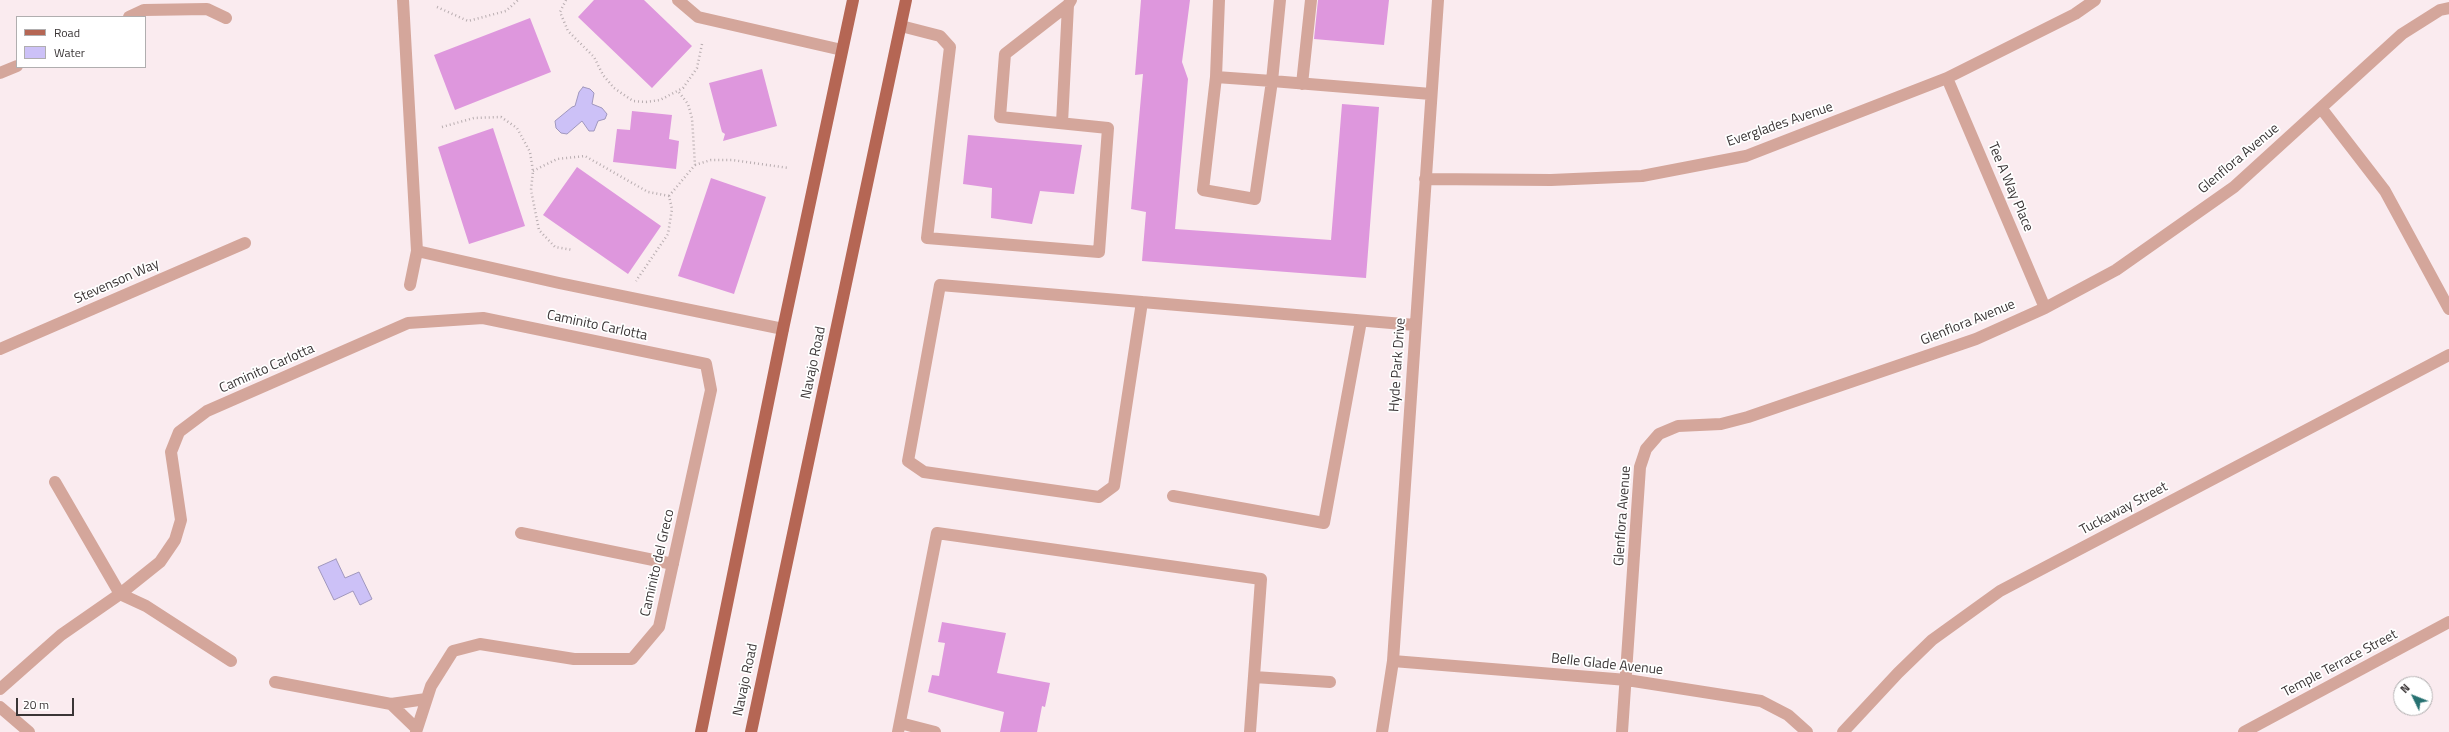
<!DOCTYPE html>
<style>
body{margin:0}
#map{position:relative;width:2449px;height:732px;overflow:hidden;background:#faebef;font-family:"Titillium Web",sans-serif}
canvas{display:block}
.legend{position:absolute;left:16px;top:16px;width:130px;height:52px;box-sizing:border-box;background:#fff;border:1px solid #b0aeaf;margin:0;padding:5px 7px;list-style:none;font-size:12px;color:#3a3536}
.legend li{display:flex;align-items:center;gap:8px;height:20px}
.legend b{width:20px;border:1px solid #b0aeaf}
.north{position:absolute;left:2393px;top:676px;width:40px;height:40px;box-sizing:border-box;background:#fff;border:1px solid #b0aeaf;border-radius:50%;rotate:313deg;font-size:11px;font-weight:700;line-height:16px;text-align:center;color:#3a3536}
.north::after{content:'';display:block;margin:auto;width:14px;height:18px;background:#277171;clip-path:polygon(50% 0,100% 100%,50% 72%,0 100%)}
.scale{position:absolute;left:16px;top:698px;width:58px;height:18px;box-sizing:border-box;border:2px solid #3a3536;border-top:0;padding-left:5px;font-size:12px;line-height:14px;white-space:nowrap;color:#3a3536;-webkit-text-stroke:3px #fff;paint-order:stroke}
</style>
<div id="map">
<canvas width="2449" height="732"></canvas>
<ul class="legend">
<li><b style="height:5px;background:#b56654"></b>Road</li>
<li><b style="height:11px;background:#ccc1f7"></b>Water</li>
</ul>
<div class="north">N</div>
<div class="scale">20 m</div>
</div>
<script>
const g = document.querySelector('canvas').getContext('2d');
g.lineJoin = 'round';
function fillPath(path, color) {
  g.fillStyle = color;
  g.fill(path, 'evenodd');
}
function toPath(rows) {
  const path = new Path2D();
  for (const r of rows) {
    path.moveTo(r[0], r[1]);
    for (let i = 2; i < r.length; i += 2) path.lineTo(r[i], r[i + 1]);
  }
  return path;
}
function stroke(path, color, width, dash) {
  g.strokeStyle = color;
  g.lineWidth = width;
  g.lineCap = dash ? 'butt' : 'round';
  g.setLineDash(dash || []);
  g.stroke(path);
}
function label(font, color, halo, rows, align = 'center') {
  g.font = font + ' "Titillium Web",sans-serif';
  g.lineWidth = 3.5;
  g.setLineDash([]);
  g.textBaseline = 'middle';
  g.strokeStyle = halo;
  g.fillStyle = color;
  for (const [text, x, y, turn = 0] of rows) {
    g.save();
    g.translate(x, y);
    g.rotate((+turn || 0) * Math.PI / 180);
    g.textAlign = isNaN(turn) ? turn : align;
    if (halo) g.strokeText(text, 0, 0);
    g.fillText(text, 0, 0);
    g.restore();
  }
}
const water = toPath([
 [583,87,590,89,594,93,592,104,602,108,607,114,605,119,598,121,594,131,589,131,582,121,567,134,561,133,556,128,555,121,572,107,575,106,579,92,583,87],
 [336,559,345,578,359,572,372,599,360,605,353,591,334,600,318,567,336,559]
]);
fillPath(water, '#ccc1f7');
stroke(water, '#a097bd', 1);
fillPath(toPath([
 [594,0,644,0,692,46,652,88,578,17],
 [1141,0,1190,0,1182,62,1188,79,1175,229,1331,240,1342,104,1379,107,1366,278,1142,261,1146,212,1131,209,1143,74,1135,75],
 [1318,0,1389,0,1384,45,1314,39],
 [530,18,551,72,455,110,434,55],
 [762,69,777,126,723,141,725,134,722,132,709,83],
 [632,111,672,115,669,139,679,141,676,169,613,162,617,129,630,130],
 [493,128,525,226,469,244,438,147],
 [968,135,1082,145,1074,194,1040,191,1032,224,991,218,992,188,963,184],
 [577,167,661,226,628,274,543,215],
 [711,178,766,197,734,294,678,276],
 [942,622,1006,633,997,673,1050,683,1045,707,1042,706,1037,732,1000,732,1004,712,928,692,932,675,939,676,945,643,938,642]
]), '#de97dd');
stroke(toPath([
 [566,0,560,12,568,31,594,57,603,75,614,88,633,101,646,102,660,100,683,88,697,68,702,44],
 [437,7,468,21,506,11,518,0],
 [442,127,474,118,501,117,517,128,530,152,533,171,531,190,539,230,555,247,573,250],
 [695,165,711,160,732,160,789,168],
 [533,171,557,159,585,156,648,192,669,196,672,209,668,234,636,281],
 [669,196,695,165,692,118,688,104,678,91]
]), '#b8adb0', 2.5, [1, 3]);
stroke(toPath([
 [403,0,417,251,559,283,783,329],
 [678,0,698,17,842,50],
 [1280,0,1272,81,1255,199,1203,190,1216,77,1272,81,1431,94],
 [129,17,144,10,207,9,226,18],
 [901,26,940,36,950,47,927,238,1099,252,1108,128,1000,117,1005,54,1068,5,1071,0],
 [0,73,17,66],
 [1216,77,1219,0],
 [1947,78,2045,308],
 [1302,84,1311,0],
 [2321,108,2385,191,2449,309],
 [1062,123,1068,5],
 [1425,179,1551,180,1642,176,1746,156,1947,78,2075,14,2095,0],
 [410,285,417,251],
 [1142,302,1114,486,1099,497,924,472,908,461,940,285,1415,325],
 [0,349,245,243],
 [55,482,120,594,146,606,231,661],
 [1173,496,1324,523,1361,321],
 [521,533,673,564],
 [1393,661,1627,680,1761,701,1788,715,1807,732],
 [1254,677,1330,682],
 [275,682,391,704],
 [0,689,61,635,120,594,160,562,175,540,181,520,171,452,179,432,207,411,408,323,483,318,706,364,711,390,659,627,632,659,574,659,480,644,453,651,431,686,416,732],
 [0,707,29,732],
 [900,723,935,732],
 [417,729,391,704,426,699],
 [898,732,937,533,1261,579,1250,732],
 [1382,732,1393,661,1438,0],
 [1622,732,1640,467,1646,449,1659,434,1678,426,1721,424,1748,417,1976,339,2045,308,2116,270,2234,187,2402,34,2440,10,2449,8],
 [1843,732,1898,673,1932,640,2000,591,2449,355],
 [2244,732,2449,622]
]), '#d4a69b', 12);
stroke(toPath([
 [701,732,783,329,853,0],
 [751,732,906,0]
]), '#b56654', 12);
label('14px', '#3a3536', '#fff', [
 ["Everglades Avenue",1780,125,-19],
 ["Glenflora Avenue",2239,159,-40],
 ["Tee A Way Place",2010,187,67],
 ["Stevenson Way",117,282,-24],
 ["Glenflora Avenue",1968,323,-22],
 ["Caminito Carlotta",597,326,12],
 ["Navajo Road",814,363,-78],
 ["Hyde Park Drive",1398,365,-86],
 ["Caminito Carlotta",267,369,-24],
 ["Tuckaway Street",2124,509,-28],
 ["Glenflora Avenue",1623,516,-86],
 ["Caminito del Greco",658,563,-77],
 ["Temple Terrace Street",2340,664,-28],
 ["Belle Glade Avenue",1607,665,6],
 ["Navajo Road",746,680,-78]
]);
</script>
